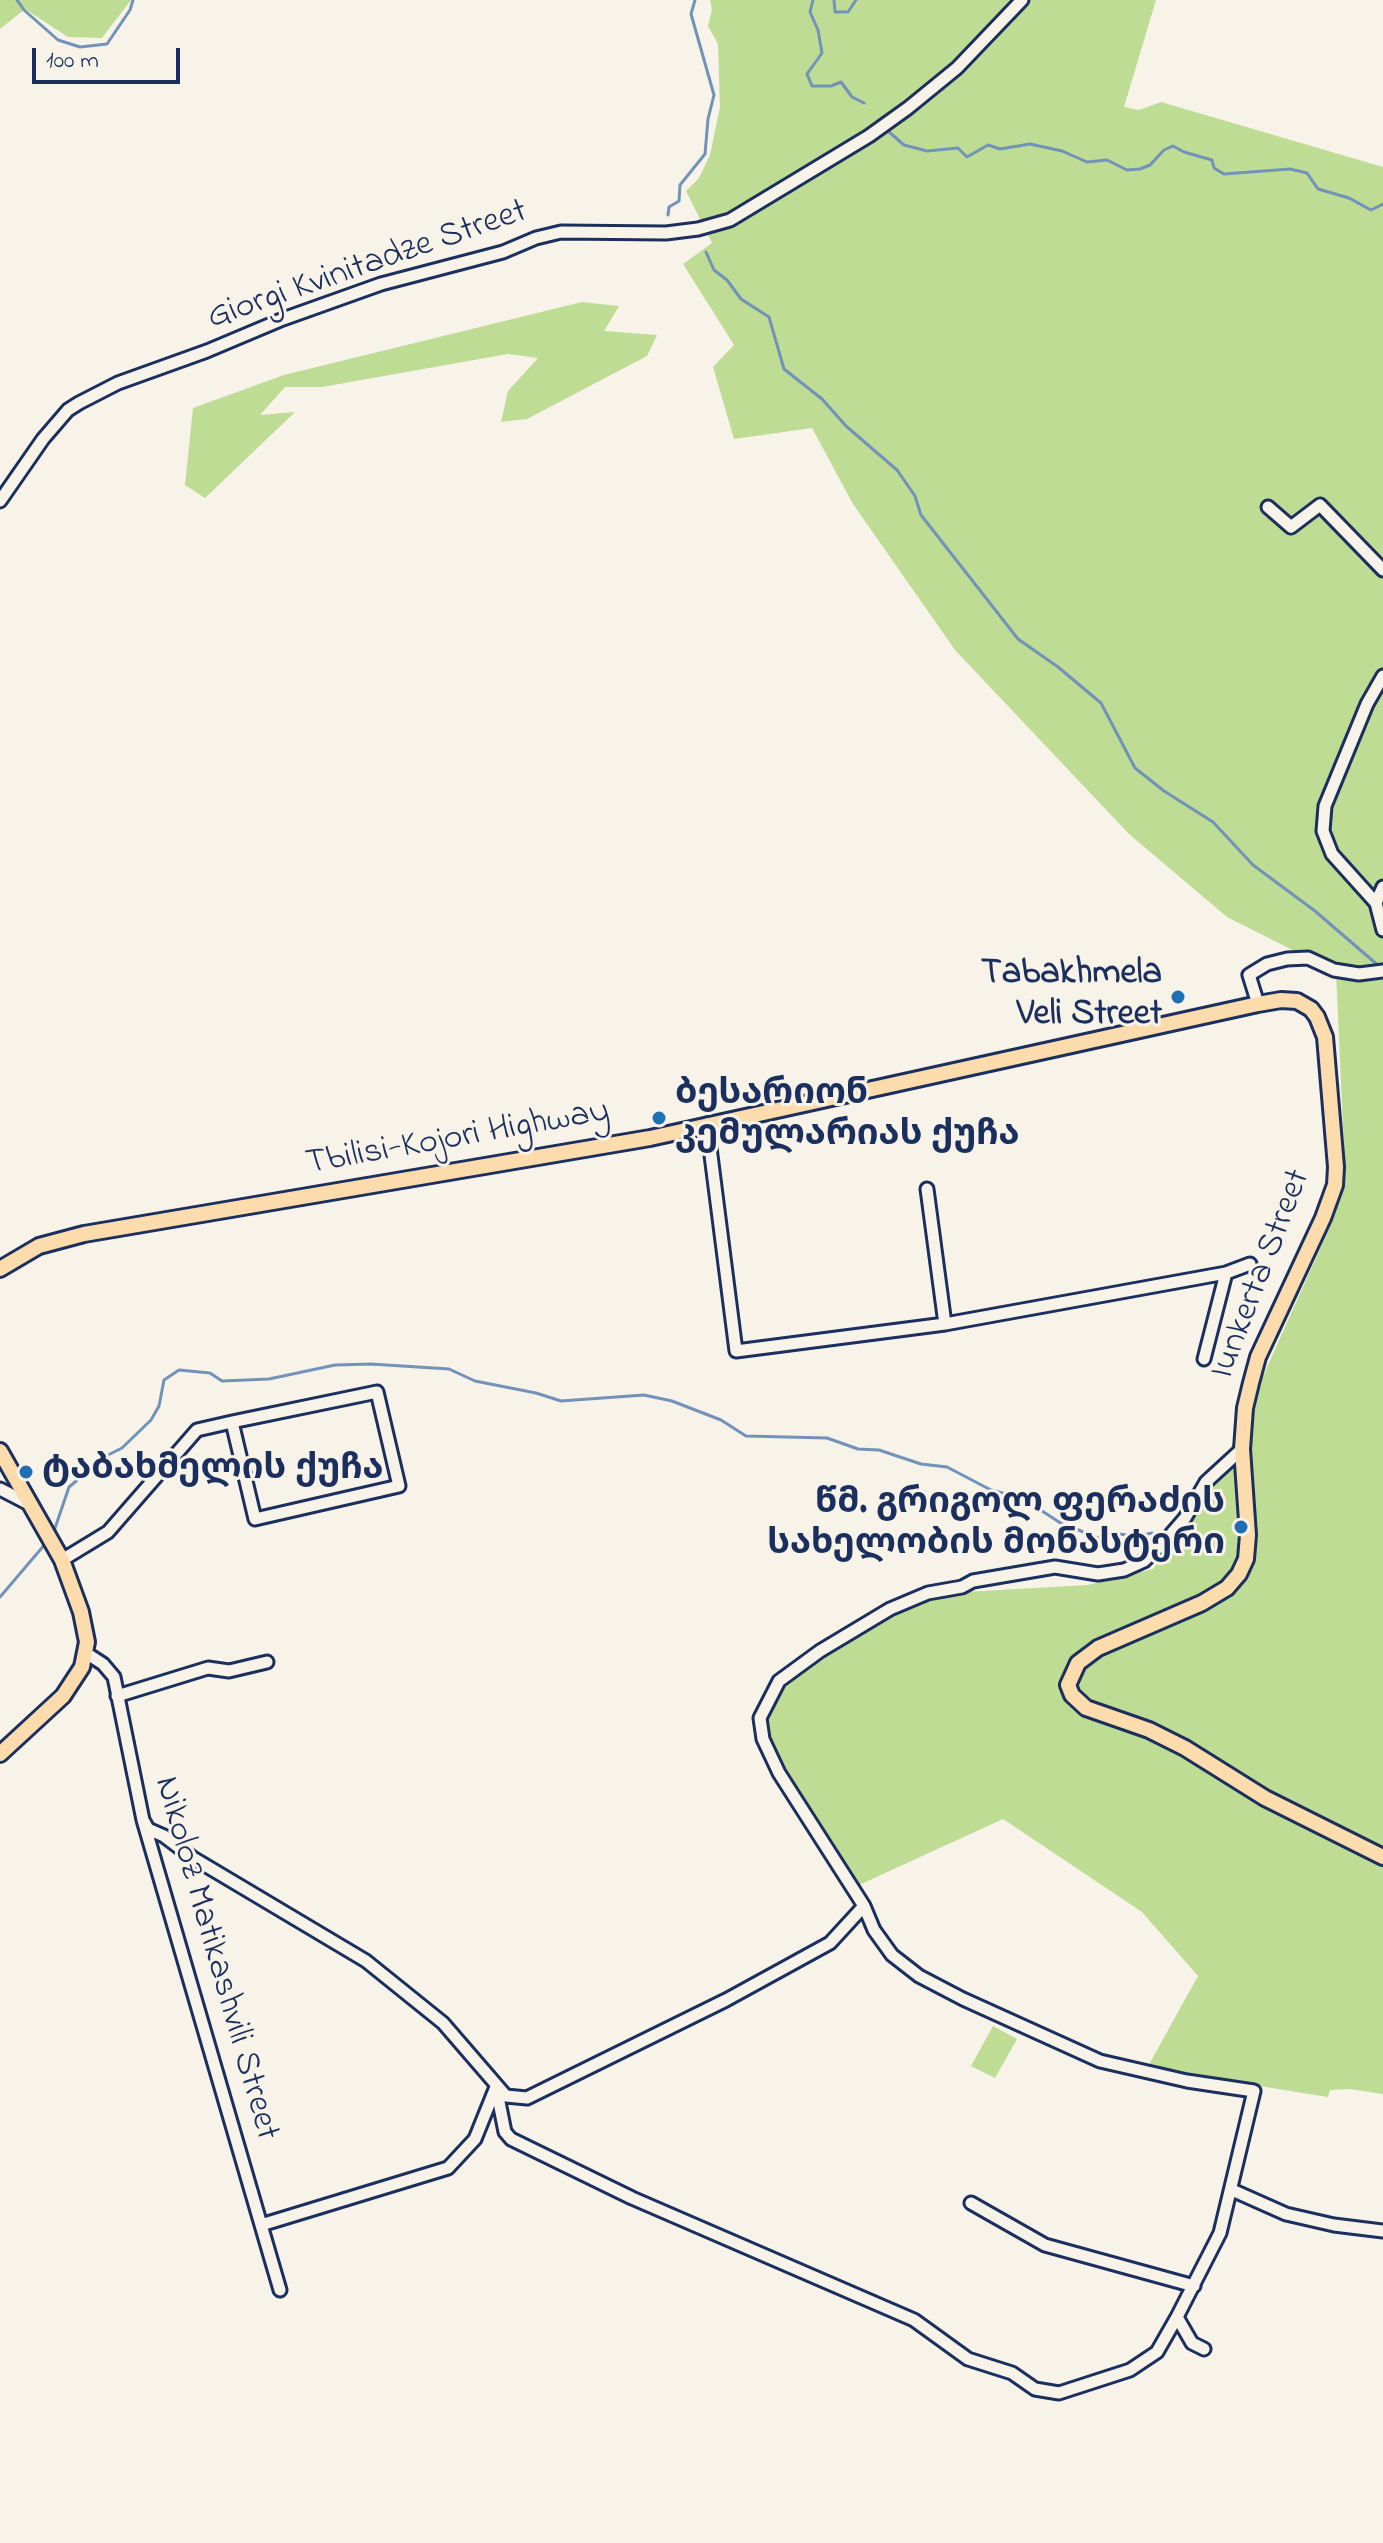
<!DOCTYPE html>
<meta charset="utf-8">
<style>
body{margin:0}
#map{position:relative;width:1383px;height:2543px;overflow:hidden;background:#f7f3e8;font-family:"Indie Flower",sans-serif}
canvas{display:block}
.scale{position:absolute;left:32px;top:48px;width:148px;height:36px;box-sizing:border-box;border:4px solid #1b2f5e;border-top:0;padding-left:10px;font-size:24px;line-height:28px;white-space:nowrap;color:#1b2f5e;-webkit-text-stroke:6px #f7f3e8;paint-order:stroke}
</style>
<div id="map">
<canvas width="1383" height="2543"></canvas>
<div class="scale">100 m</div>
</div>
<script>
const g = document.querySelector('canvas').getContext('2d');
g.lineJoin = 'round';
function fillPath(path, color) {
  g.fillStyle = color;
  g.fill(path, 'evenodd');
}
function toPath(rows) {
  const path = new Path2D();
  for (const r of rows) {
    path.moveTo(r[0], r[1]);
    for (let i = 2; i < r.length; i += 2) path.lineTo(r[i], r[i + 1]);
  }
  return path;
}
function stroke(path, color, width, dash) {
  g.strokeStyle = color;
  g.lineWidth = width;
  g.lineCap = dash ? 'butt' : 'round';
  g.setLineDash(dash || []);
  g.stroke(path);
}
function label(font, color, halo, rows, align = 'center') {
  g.font = font + ' "Indie Flower","Noto Sans Georgian",sans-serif';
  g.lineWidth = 6;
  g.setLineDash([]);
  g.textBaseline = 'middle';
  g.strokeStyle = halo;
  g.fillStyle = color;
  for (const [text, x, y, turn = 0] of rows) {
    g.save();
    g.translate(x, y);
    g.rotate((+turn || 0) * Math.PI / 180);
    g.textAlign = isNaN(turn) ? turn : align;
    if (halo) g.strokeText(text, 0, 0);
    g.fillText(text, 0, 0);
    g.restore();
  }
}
fillPath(toPath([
 [0,0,131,0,102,38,68,37,25,9,0,29],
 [710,0,1156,0,1124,107,1139,110,1161,102,1383,167,1383,2094,1350,2089,1330,2090,1328,2097,1147,2068,1198,1976,1142,1912,1003,1819,859,1885,780,1771,765,1738,763,1717,780,1683,891,1611,930,1597,964,1592,1088,1585,1153,1569,1221,1470,1332,1222,1343,1191,1344,1148,1336,972,1227,917,1129,834,955,650,853,504,812,428,734,439,713,367,734,345,683,264,712,243,686,191,699,178,710,155,720,107,718,44,708,26,712,10],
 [582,302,619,306,604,331,657,335,647,356,527,419,501,422,508,391,538,358,508,354,322,387,285,387,260,415,295,412,205,498,185,485,193,408,284,375],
 [993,2026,1017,2039,995,2078,971,2066]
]), '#bedc94');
stroke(toPath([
 [17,0,24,10,58,40,80,47,107,44,130,10,133,0],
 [813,0,810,12,818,30,822,53,807,74,812,86,831,86,841,82,852,97,864,103],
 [834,0,835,12,848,12,856,0],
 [889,132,904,145,927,151,958,148,967,157,988,145,1000,149,1030,144,1062,151,1087,162,1107,160,1127,170,1140,169,1150,165,1164,150,1173,146,1184,152,1212,160,1214,168,1224,174,1290,169,1307,173,1318,189,1349,198,1371,210,1383,204],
 [668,215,669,207,679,201,680,185,705,154,708,119,714,95,691,14,695,0],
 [706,252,714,270,727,280,741,299,769,317,784,369,822,399,846,426,897,470,915,496,921,515,1018,639,1058,667,1101,703,1135,768,1164,791,1213,822,1253,865,1315,911,1380,967],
 [53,1534,69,1487,106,1456,122,1448,151,1420,159,1406,164,1380,179,1370,210,1373,222,1381,269,1379,335,1365,371,1364,449,1369,475,1381,536,1393,561,1401,644,1395,672,1401,721,1420,746,1436,827,1438,858,1449,879,1450,921,1464,947,1467,991,1490,1022,1498,1059,1522,1098,1538,1118,1534,1138,1536,1152,1533],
 [0,1597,46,1543]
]), '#7292b9', 3);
const minor = toPath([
 [0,501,43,439,68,410,79,403,118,383,207,351,283,319,381,284,503,252,536,238,561,232,666,233,698,229,730,220,869,136,908,108,957,68,1022,0],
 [1268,507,1291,527,1320,505,1383,570],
 [1383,887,1376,903,1383,930],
 [1376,903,1332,854,1323,831,1325,806,1367,704,1383,676],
 [1258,1004,1249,975,1267,964,1287,959,1308,958,1334,970,1359,974,1383,971],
 [707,1124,736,1351,945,1324,927,1189],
 [945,1324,1226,1273,1250,1264],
 [1204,1359,1226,1273],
 [0,1489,31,1505],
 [62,1560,108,1532,197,1430,232,1422,377,1392,399,1486,255,1519,232,1422],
 [86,1653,103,1664,114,1677,143,1820,280,2290],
 [117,1696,208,1668,229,1671,267,1662],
 [143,1820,148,1829,164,1836,193,1858,366,1961,443,2023,506,2096,527,2098,726,2000,830,1943,864,1906],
 [496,2087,505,2132,511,2139,632,2198,914,2320,968,2359,1012,2373,1035,2389,1059,2393,1130,2370,1157,2352,1177,2317],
 [1232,2190,1286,2214,1334,2225,1383,2231],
 [971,2203,1045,2245,1194,2286],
 [261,2225,448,2168,475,2139,496,2087],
 [1204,2349,1192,2343,1177,2317,1220,2233,1254,2091,1187,2081,1100,2061,963,1999,919,1976,892,1955,874,1930,864,1906,779,1773,763,1739,760,1718,779,1681,820,1651,890,1609,928,1593,962,1587,973,1581,1055,1567,1098,1574,1124,1570,1144,1561,1166,1540,1185,1518,1206,1482,1242,1449]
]);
const major = toPath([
 [0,1269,39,1246,84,1234,650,1138,1258,1004,1281,1000,1297,1001,1311,1009,1317,1017,1325,1037,1336,1167,1335,1185,1323,1218,1258,1357,1251,1383,1245,1408,1242,1449,1248,1535,1246,1559,1239,1574,1227,1588,1202,1603,1098,1648,1078,1663,1068,1685,1072,1695,1086,1708,1149,1730,1185,1748,1265,1798,1383,1857],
 [0,1451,62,1560,81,1612,87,1642,82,1667,63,1696,0,1754]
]);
stroke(minor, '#1b2f5e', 17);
stroke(major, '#1b2f5e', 20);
stroke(minor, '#f7f3e8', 11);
stroke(major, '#fcdcac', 14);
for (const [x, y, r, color] of [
 [1178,997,8,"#1f6fb2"],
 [659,1118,8,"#1f6fb2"],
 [26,1472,8,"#1f6fb2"],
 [1241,1527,8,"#1f6fb2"]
]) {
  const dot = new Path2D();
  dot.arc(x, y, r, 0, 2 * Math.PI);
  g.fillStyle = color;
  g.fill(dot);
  stroke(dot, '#f7f3e8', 3);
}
label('36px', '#1b2f5e', '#f7f3e8', [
 ["Giorgi Kvinitadze Street",368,267,-19],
 ["Tbilisi-Kojori Highway",458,1140,-10],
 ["Iunkerta Street",1263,1275,-69],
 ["Nikoloz Matikashvili Street",214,1959,74]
]);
label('bold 36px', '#1b2f5e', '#f7f3e8', [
 ["Tabakhmela",1162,976],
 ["Veli Street",1162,1017],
 ["ბესარიონ",675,1097,"left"],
 ["კემულარიას ქუჩა",675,1138,"left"],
 ["ტაბახმელის ქუჩა",42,1472,"left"],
 ["წმ. გრიგოლ ფერაძის",1225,1506],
 ["სახელობის მონასტერი",1225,1547]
], 'right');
</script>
